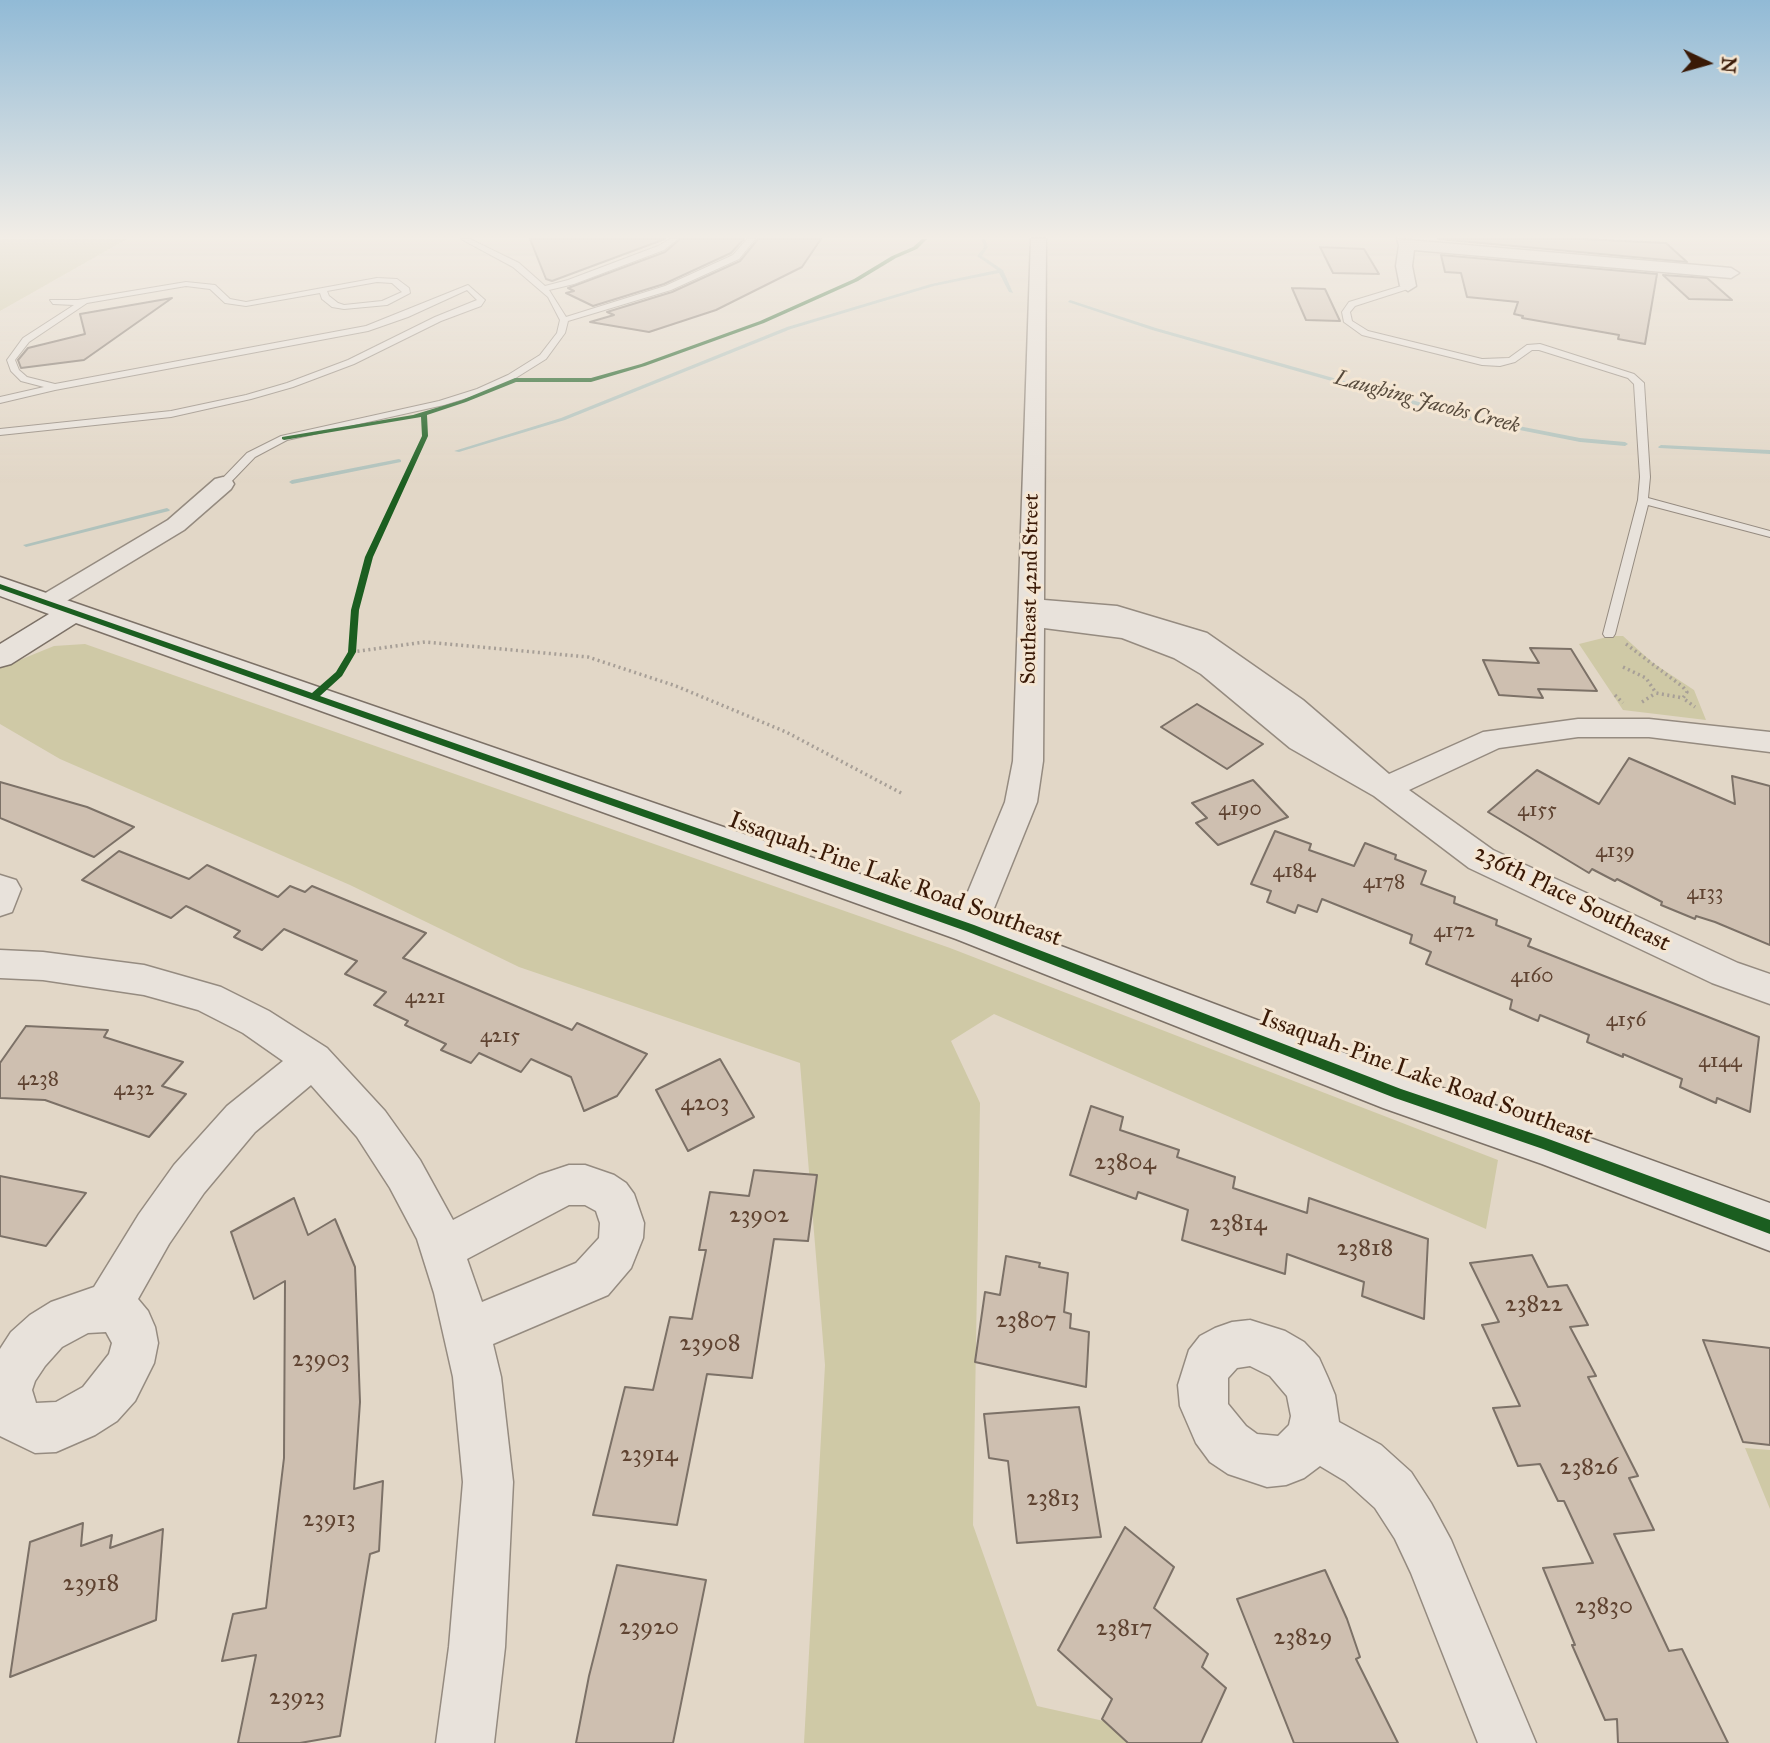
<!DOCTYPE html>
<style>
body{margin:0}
#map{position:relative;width:1770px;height:1743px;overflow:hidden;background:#e2d7c7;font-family:"IM FELL Great Primer",serif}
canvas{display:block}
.north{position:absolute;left:1672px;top:28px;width:70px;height:70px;-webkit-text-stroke:5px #f4e6d3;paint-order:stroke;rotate:95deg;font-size:19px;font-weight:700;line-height:28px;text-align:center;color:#3a1a07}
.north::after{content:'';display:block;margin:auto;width:24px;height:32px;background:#3a1a07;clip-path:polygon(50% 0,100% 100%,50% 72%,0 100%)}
</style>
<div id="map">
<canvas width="1770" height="1743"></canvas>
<div class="north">N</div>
</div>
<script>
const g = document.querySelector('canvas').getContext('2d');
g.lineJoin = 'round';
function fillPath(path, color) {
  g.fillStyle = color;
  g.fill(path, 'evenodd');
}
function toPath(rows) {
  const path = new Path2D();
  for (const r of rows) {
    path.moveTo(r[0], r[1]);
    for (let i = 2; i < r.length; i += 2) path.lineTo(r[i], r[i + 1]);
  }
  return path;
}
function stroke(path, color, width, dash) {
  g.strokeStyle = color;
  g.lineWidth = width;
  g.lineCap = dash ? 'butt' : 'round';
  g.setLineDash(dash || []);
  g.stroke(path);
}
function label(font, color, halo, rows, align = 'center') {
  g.font = font + ' "IM FELL Great Primer",serif';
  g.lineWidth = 6;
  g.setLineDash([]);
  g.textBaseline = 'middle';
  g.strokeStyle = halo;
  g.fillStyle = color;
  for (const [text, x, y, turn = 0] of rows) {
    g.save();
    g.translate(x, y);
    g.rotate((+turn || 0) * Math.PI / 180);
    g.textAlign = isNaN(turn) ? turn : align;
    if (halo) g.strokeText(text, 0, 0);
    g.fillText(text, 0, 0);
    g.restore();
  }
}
fillPath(toPath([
 [0,239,127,239,0,311],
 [1611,636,1623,636,1653,663,1694,690,1706,720,1623,710,1579,644],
 [85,644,950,948,1498,1160,1486,1229,994,1014,951,1041,980,1103,973,1525,1037,1706,1202,1743,804,1743,825,1365,800,1063,519,967,350,885,60,759,0,724,0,668,54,646],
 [1745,1448,1770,1450,1770,1509]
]), '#cfc9a6');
fillPath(toPath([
 [981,239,985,239,988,247,982,256,1003,270,1013,293,1009,292,999,273,934,286,791,329,565,420,459,452,454,451,561,418,787,327,931,284,997,270,977,256,984,247,981,239],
 [1070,300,1156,328,1472,417,1580,438,1625,442,1628,444,1625,446,1580,442,1469,420,1152,330,1068,302,1070,300],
 [1661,445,1770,450,1770,454,1659,448,1658,447,1661,445],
 [399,459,401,460,401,462,292,484,289,482,292,480,399,459],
 [167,508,170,510,169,511,26,547,23,545,167,508]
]), '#b0c2bc');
const building = toPath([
 [530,239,665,239,552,281,546,279,530,239],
 [680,239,744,239,731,253,664,284,593,306,566,293,574,291,568,288,665,252,680,239],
 [758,239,821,239,802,267,716,310,649,332,590,322,614,315,607,312,672,292,740,261,758,239],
 [1438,239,1582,239,1666,243,1687,262,1438,239],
 [1320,247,1364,249,1379,274,1333,273,1320,247],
 [1441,255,1657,274,1645,344,1618,339,1619,335,1522,318,1523,316,1514,314,1518,302,1467,297,1461,273,1445,272,1441,255],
 [1663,275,1707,278,1732,300,1689,299,1663,275],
 [1292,288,1325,289,1340,321,1306,320,1292,288],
 [172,298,84,360,21,368,18,360,28,348,85,334,80,314,172,298],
 [1530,648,1571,649,1597,691,1538,689,1543,698,1499,695,1483,660,1539,663,1530,648],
 [1197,704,1263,744,1227,769,1161,727,1197,704],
 [1629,758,1735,804,1732,776,1770,786,1770,945,1715,922,1696,916,1695,919,1661,905,1662,902,1617,879,1615,881,1592,869,1589,873,1488,812,1537,770,1599,804,1629,758],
 [1253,780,1288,817,1218,845,1196,823,1207,818,1192,803,1253,780],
 [0,782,87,807,134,827,94,857,0,818,0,782],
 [1275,831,1311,844,1309,850,1354,866,1365,843,1396,855,1395,859,1426,871,1421,884,1455,897,1454,903,1497,920,1496,925,1531,939,1528,946,1759,1037,1750,1112,1717,1098,1716,1103,1680,1087,1682,1079,1623,1054,1623,1057,1587,1042,1589,1035,1540,1015,1538,1021,1510,1009,1512,1000,1426,964,1431,952,1410,943,1412,935,1322,899,1317,912,1298,905,1295,913,1267,902,1271,891,1251,884,1275,831],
 [119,851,189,879,207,865,278,897,290,886,305,892,312,886,426,933,403,958,572,1030,577,1023,647,1054,617,1096,584,1111,571,1077,531,1059,521,1072,479,1053,471,1063,441,1050,446,1044,405,1025,408,1021,374,1005,386,992,345,974,357,961,284,929,262,950,234,937,240,931,186,906,171,918,82,880,119,851],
 [26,1026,108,1030,104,1037,183,1062,162,1086,186,1094,149,1137,45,1100,0,1098,0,1063,26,1026],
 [720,1059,754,1117,688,1151,656,1090,720,1059],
 [1091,1106,1123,1117,1120,1130,1179,1150,1177,1157,1235,1177,1233,1188,1307,1213,1309,1198,1428,1239,1424,1319,1362,1296,1364,1282,1287,1254,1285,1274,1182,1240,1188,1210,1138,1192,1136,1199,1070,1175,1091,1106],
 [754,1170,817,1175,808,1241,774,1239,752,1378,707,1374,677,1525,593,1515,625,1387,653,1390,670,1317,692,1319,706,1250,699,1250,710,1192,749,1196,754,1170],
 [0,1176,86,1193,46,1246,0,1236,0,1176],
 [294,1198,308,1235,335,1219,355,1267,360,1402,354,1489,383,1481,379,1551,370,1554,340,1736,300,1743,238,1743,256,1655,222,1661,233,1614,266,1608,284,1458,285,1281,254,1299,231,1232,294,1198],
 [1532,1255,1548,1287,1567,1285,1588,1325,1570,1327,1596,1376,1588,1377,1638,1476,1629,1478,1654,1530,1614,1534,1669,1651,1682,1649,1728,1743,1618,1743,1617,1719,1605,1720,1572,1645,1575,1645,1543,1568,1593,1563,1564,1501,1558,1501,1540,1464,1518,1466,1493,1408,1520,1406,1482,1325,1499,1322,1470,1263,1532,1255],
 [1006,1256,1040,1263,1039,1267,1068,1273,1064,1312,1071,1314,1070,1328,1089,1332,1086,1387,975,1362,985,1292,1000,1295,1006,1256],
 [1703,1340,1770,1348,1770,1445,1743,1442,1703,1340],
 [1079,1407,1101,1537,1017,1543,1008,1461,989,1458,984,1414,1079,1407],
 [83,1523,81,1546,112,1535,110,1548,163,1529,156,1620,10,1677,30,1542,83,1523],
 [1125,1527,1174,1567,1154,1608,1208,1654,1202,1667,1226,1688,1201,1743,1128,1743,1102,1719,1112,1699,1058,1650,1125,1527],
 [617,1565,706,1580,673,1743,576,1743,589,1676,617,1565],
 [1325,1570,1347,1619,1360,1657,1356,1659,1398,1743,1294,1743,1237,1599,1325,1570]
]);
fillPath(building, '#cebfb0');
stroke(building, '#7c7167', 2);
const lane = toPath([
 [461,239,470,239,519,263,545,286,568,280,658,246,670,239,678,239,664,250,574,284,549,290,566,317,665,286,733,255,747,239,755,239,739,259,671,290,568,321,565,333,546,359,514,379,483,393,444,405,287,440,255,457,227,486,219,486,219,482,247,453,281,436,439,401,477,389,508,375,540,355,557,333,560,320,548,297,513,267,461,239],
 [377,278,397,279,409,288,410,293,387,305,344,309,332,307,322,299,320,293,246,306,225,303,210,289,186,286,87,303,29,342,15,360,19,370,27,377,55,384,366,326,468,285,485,300,481,306,441,321,354,364,293,387,251,399,171,417,0,435,0,429,171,411,246,395,287,383,348,360,435,317,477,300,467,290,408,317,368,331,55,390,0,403,0,397,44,387,21,381,11,371,7,360,23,338,74,305,53,304,50,300,78,300,186,282,215,285,230,299,246,302,377,278],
 [377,282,392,283,402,292,382,301,344,305,338,303,329,296,327,291,377,282],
 [1408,284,1411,288,1355,306,1350,312,1352,321,1368,331,1482,359,1509,358,1527,345,1540,344,1634,374,1644,383,1650,477,1648,498,1770,531,1770,537,1648,505,1615,634,1613,637,1605,637,1603,634,1638,500,1640,477,1634,384,1628,378,1539,350,1532,350,1515,362,1500,366,1482,365,1362,335,1344,322,1342,312,1349,302,1408,284]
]);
const street = toPath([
 [1031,239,1046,239,1044,600,1117,606,1207,633,1303,700,1389,774,1483,732,1578,719,1649,719,1770,732,1770,752,1649,737,1578,737,1499,748,1409,790,1493,850,1738,963,1770,974,1770,1004,1712,983,1469,868,1374,796,1290,748,1201,674,1174,658,1122,638,1044,628,1043,761,1037,802,982,938,970,942,958,938,953,928,1005,802,1013,761,1031,239],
 [1397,239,1731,268,1739,273,1731,278,1414,250,1412,266,1416,286,1408,291,1400,286,1396,266,1399,245,1397,239],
 [223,477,231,479,234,484,231,489,184,530,55,608,46,611,37,608,33,603,37,598,168,520,215,479,223,477],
 [0,875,16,880,21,889,12,912,0,916,0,875],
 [0,950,43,952,144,965,221,987,269,1011,327,1048,385,1111,420,1160,453,1220,539,1175,569,1165,585,1165,614,1175,626,1183,634,1194,644,1223,643,1238,631,1268,608,1295,493,1344,501,1377,513,1482,505,1647,494,1743,436,1743,449,1647,463,1482,453,1377,434,1293,417,1239,390,1188,357,1137,311,1085,255,1132,204,1193,169,1244,138,1299,148,1311,155,1327,158,1343,154,1363,135,1401,117,1421,95,1435,56,1452,35,1453,0,1436,0,1349,11,1332,30,1315,51,1302,94,1287,139,1214,174,1165,227,1106,283,1061,243,1033,198,1010,144,995,43,980,0,978,0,950],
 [569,1205,585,1205,596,1211,600,1223,599,1238,576,1263,482,1302,467,1259,569,1205],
 [106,1332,112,1343,109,1354,83,1387,56,1402,36,1403,32,1390,35,1381,45,1366,62,1347,88,1333,106,1332],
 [1250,1320,1285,1331,1304,1342,1319,1358,1328,1378,1335,1395,1339,1422,1381,1445,1411,1472,1431,1503,1451,1540,1536,1743,1478,1743,1411,1573,1395,1539,1375,1508,1345,1481,1320,1466,1304,1478,1286,1485,1267,1487,1228,1474,1210,1462,1196,1443,1180,1406,1178,1385,1189,1350,1200,1336,1215,1328,1232,1322,1250,1320],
 [1250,1366,1270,1376,1287,1396,1291,1416,1289,1425,1278,1436,1257,1434,1246,1426,1228,1404,1228,1378,1237,1368,1250,1366]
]);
const secondary = toPath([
 [0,577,984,917,1403,1075,1543,1121,1770,1203,1770,1251,1542,1164,1383,1108,956,939,76,623,11,664,0,667,0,644,49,614,0,596,0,577]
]);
stroke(lane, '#958b80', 2);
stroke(street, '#958b80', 3);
stroke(secondary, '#7c7167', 3);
stroke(toPath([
 [1626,644,1683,687,1687,692,1683,698,1695,707],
 [352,652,425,642,588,657,676,686,786,732,903,794],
 [1623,667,1646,678,1656,693,1683,698],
 [1615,695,1623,703],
 [1642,702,1656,693]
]), '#a79f97', 3.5, [2, 3.5]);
fillPath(lane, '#e8e2db');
fillPath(street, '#e8e2db');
fillPath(secondary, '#e8e2db');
fillPath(toPath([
 [922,239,927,239,917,249,896,258,858,281,764,323,645,366,591,382,516,382,466,402,427,415,428,436,373,557,359,610,356,652,342,676,320,696,974,925,1401,1089,1543,1137,1770,1220,1770,1234,1543,1149,1395,1098,966,931,0,589,0,584,312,693,336,672,348,652,351,610,365,557,422,436,421,417,284,440,282,439,282,437,413,415,462,400,515,378,591,378,641,364,760,321,854,279,892,256,913,247,922,239]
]), '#1b5e20');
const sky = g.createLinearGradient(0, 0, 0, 483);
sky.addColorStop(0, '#91bad6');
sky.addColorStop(0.49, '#f2ede6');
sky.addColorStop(1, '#f2ede600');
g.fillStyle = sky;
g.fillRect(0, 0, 1770, 483);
label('italic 21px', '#574a3c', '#f4e6d3', [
 ["Laughing Jacobs Creek",1427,403,15]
]);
label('21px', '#3a1a07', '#f4e6d3', [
 ["Southeast 42nd Street",1031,589,-89]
]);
label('21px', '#5f4331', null, [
 ["4190",1240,810],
 ["4155",1537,811],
 ["4139",1615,852],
 ["4184",1294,872],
 ["4178",1384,883],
 ["4133",1705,894],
 ["4172",1454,932],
 ["4160",1532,977],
 ["4221",425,998],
 ["4156",1626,1021],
 ["4215",500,1037],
 ["4144",1720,1062],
 ["4238",38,1080],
 ["4232",134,1090]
]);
label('24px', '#3a1a07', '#f4e6d3', [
 ["Issaquah-Pine Lake Road Southeast",895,880,20],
 ["236th Place Southeast",1572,899,26],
 ["Issaquah-Pine Lake Road Southeast",1426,1078,20]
]);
label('24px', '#5f4331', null, [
 ["4203",705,1104],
 ["23804",1125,1163],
 ["23902",759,1216],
 ["23814",1238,1224],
 ["23818",1365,1249],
 ["23822",1534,1305],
 ["23807",1026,1321],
 ["23908",710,1344],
 ["23903",321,1360],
 ["23914",649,1455],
 ["23826",1589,1468],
 ["23813",1053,1499],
 ["23913",329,1520],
 ["23918",91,1584],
 ["23830",1604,1607],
 ["23920",649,1628],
 ["23817",1124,1629],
 ["23829",1303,1638],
 ["23923",297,1698]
]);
</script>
